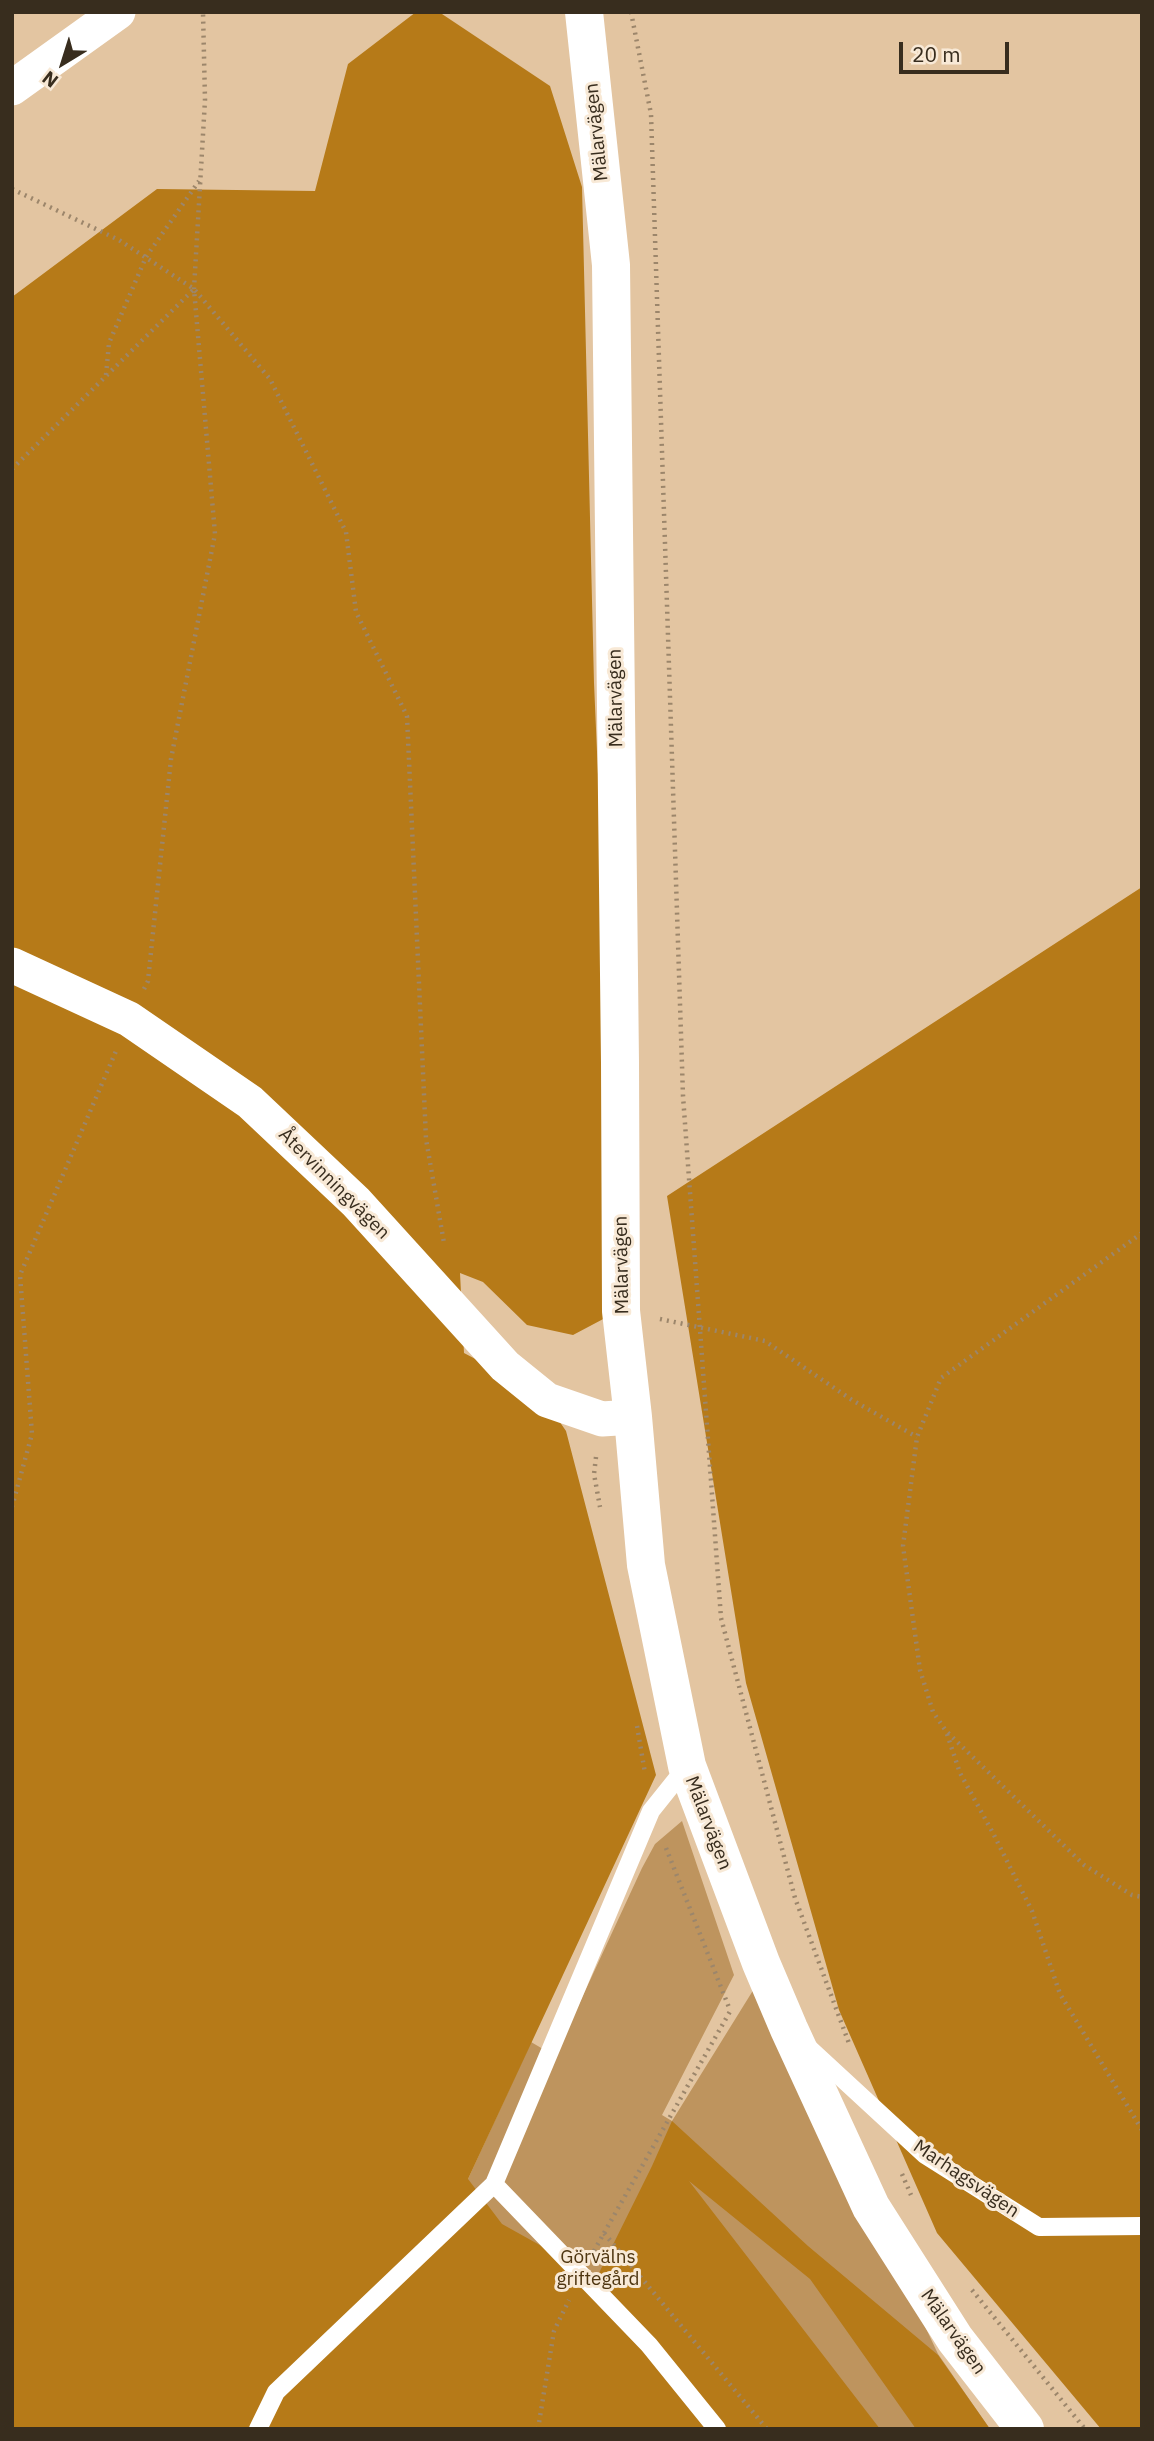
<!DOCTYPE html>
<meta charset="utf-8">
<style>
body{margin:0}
#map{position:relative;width:1154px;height:2441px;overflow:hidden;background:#e3c5a1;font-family:"IBM Plex Sans",sans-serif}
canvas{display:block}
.frame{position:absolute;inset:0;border:14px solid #382d1e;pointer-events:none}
.north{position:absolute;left:28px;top:28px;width:70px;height:70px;-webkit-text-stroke:5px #f8e9d6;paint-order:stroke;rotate:218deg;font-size:19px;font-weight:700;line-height:28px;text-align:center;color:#382d1e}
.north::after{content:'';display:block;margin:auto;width:24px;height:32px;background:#382d1e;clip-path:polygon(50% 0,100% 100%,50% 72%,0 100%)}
.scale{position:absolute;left:899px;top:42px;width:110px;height:32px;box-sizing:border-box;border:4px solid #382d1e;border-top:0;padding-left:9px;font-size:21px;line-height:24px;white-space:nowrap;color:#382d1e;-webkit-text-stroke:5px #f8e9d6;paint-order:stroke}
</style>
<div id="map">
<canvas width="1154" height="2441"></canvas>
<div class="frame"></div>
<div class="north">N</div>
<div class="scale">20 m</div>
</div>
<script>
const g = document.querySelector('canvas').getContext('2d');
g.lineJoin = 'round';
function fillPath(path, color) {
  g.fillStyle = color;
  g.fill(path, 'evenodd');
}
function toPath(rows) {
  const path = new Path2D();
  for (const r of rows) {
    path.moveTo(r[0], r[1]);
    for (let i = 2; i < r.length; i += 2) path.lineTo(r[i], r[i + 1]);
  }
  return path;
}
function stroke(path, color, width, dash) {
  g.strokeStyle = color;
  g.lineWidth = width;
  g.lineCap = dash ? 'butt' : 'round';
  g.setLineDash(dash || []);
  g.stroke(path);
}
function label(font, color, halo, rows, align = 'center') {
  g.font = font + ' "IBM Plex Sans",sans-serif';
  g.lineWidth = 6;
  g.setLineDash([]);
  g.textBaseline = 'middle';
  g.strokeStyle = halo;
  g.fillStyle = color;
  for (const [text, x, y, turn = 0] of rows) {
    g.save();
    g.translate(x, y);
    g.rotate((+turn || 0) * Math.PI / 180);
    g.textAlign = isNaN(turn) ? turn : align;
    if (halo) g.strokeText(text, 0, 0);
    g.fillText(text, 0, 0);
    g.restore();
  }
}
fillPath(toPath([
 [682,1821,734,1975,662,2115,672,2121,757,1984,764,1982,938,2354,990,2429,239,2429,468,2179,531,2042,555,2056,642,1868,655,1844]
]), '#be945e');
fillPath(toPath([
 [416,12,439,12,550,86,582,187,594,683,609,1026,607,1317,573,1335,527,1325,483,1282,460,1273,464,1353,540,1393,566,1431,656,1775,468,2179,502,2224,597,2277,652,2166,672,2121,808,2246,938,2355,990,2429,916,2429,810,2279,689,2181,880,2429,12,2429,12,297,157,189,315,191,348,64],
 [1142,887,1142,2429,1101,2429,937,2233,839,2010,746,1683,667,1196]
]), '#b67a18');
stroke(toPath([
 [631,12,651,114,683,1096,721,1618,795,1898,850,2046],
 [12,189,119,240,194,289,270,379,346,532,356,612,407,716,426,1139,444,1243],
 [106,375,109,343,146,257,199,181],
 [12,469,193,290],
 [144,989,148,981,171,759,215,534,194,289,205,100,203,12],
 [1142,1233,941,1378,917,1437,903,1546,920,1670,933,1712,946,1731,1084,1865,1132,1895,1142,1897],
 [660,1319,765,1341,852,1400,917,1437],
 [596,1457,594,1474,600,1507],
 [12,1507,32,1434,20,1275,116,1051],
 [637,1726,645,1773],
 [947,1734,960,1773,993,1833,1032,1911,1060,1994,1142,2130],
 [666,1848,730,2010],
 [902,2174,911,2195],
 [604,2233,732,2008],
 [594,2251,604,2233,767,2429],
 [972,2290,1085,2429],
 [538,2429,554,2331,569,2300]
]), '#9c866b', 4.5, [2, 5]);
stroke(toPath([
 [809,2048,925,2155,1039,2227,1142,2226],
 [494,2184,649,2345,717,2429],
 [258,2429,276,2392,494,2184,651,1811,687,1766]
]), '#fff', 18);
stroke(toPath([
 [12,88,118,12],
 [12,965,129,1019,250,1102,356,1202,505,1366,547,1400,602,1419,633,1417]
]), '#fff', 35);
stroke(toPath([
 [584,12,611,265,620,1063,621,1311,633,1417,646,1565,687,1766,761,1963,789,2029,871,2207,955,2339,1025,2429]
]), '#fff', 38);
label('19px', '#382d1e', '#f8e9d6', [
 ["Mälarvägen",597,132,-96],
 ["Mälarvägen",616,698,-91],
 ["Återvinningvägen",334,1184,45],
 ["Mälarvägen",622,1265,-91],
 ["Mälarvägen",708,1823,69],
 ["Marhagsvägen",966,2179,34],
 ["Mälarvägen",953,2332,55]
]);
label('19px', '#4f3611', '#f8e9d6', [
 ["Görvälns",598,2258],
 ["griftegård",598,2280]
]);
</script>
